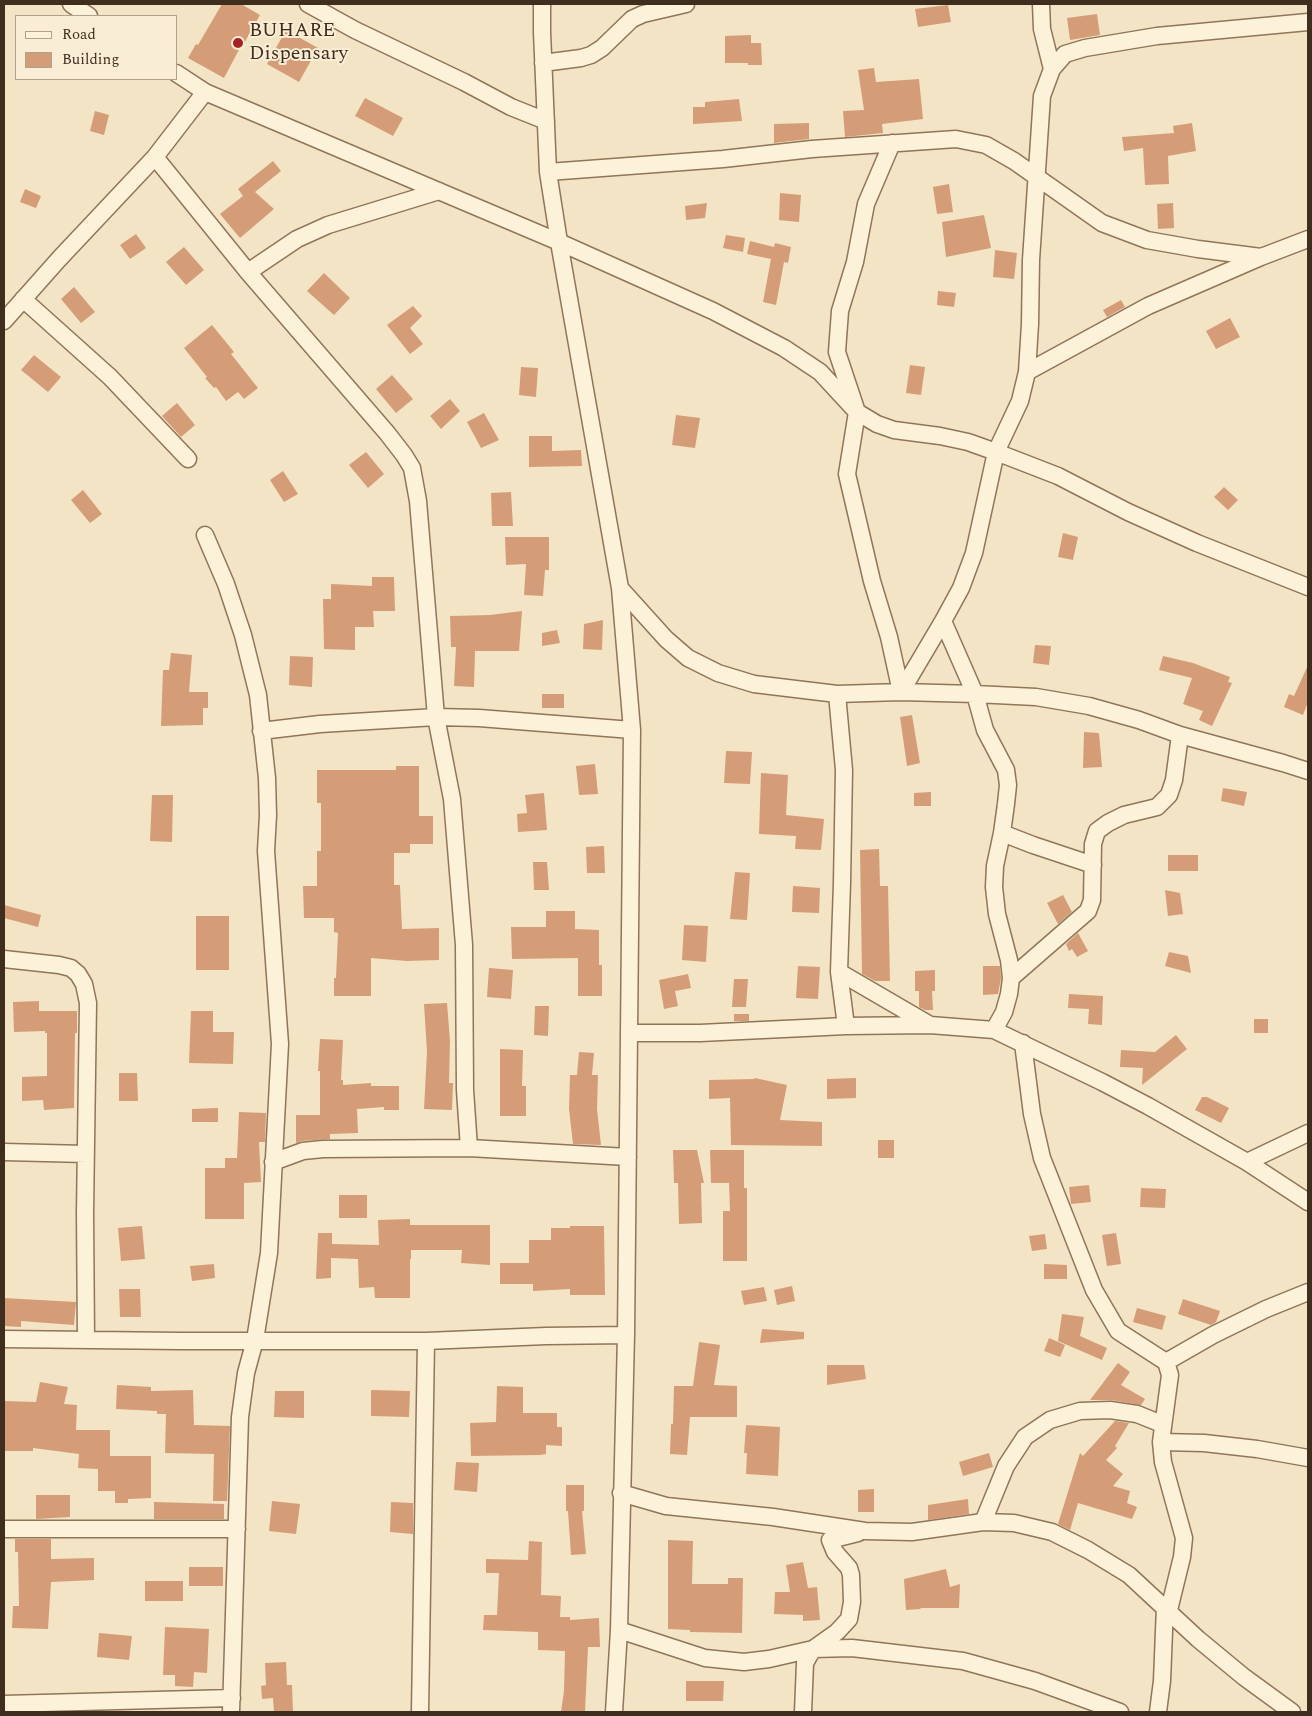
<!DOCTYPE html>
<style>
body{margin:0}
#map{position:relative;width:1312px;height:1716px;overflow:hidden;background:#f3e4c5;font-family:Spectral,serif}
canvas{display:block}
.frame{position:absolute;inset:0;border:5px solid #3f2d1e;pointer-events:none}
.legend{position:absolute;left:15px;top:15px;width:162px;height:65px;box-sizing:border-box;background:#f9eed5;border:1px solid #afa18c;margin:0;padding:6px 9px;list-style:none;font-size:15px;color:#3f2d1e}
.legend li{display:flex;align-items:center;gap:10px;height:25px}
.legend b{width:25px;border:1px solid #afa18c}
</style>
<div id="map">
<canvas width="1312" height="1716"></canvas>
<div class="frame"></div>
<ul class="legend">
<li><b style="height:6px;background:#fcf1d9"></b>Road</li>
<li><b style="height:14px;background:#d59d77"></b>Building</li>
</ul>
</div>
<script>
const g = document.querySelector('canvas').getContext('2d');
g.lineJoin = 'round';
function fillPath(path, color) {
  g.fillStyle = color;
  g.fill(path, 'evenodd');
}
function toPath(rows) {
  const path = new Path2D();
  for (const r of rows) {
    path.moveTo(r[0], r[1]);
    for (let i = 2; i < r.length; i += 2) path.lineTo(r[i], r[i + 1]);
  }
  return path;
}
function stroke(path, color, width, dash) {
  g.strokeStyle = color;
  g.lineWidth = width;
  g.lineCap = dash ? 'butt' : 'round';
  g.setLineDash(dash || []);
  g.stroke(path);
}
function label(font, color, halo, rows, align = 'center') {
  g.font = font + ' Spectral,serif';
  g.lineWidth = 4;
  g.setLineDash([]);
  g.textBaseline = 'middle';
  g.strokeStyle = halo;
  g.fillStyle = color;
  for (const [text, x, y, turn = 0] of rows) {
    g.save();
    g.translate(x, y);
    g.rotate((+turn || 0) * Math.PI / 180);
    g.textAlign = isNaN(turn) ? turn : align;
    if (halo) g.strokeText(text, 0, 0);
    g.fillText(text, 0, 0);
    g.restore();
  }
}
fillPath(toPath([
 [222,4,241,4,260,15,242,47,241,46,224,78,188,58,196,44,198,45],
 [948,5,951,22,918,27,915,9],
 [1097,14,1100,35,1070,40,1067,18],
 [286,30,318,48,299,82,267,64],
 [751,35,751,43,761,43,762,65,748,65,748,63,725,63,725,36],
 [874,68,876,82,919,79,923,119,882,124,883,133,845,137,843,111,864,110,858,70],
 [365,98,403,118,393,136,355,116],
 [739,99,742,121,693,124,693,107,705,107,705,102],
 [95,111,109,115,104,135,90,131],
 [809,123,809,139,774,143,774,124],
 [1192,123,1196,151,1168,156,1169,184,1145,185,1143,148,1124,151,1122,137,1174,133,1173,126],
 [273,161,281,171,255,192,274,209,240,238,220,214,243,196,238,189],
 [949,184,953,212,937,214,933,187],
 [25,189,41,196,36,208,20,202],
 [780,193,801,195,799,222,779,220],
 [707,203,705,218,686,220,685,206],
 [1173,203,1174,228,1158,229,1157,204],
 [984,215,991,248,946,257,942,222],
 [136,234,146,248,130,259,120,245],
 [726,235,745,238,743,252,723,248],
 [750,241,774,247,775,243,791,247,788,263,784,262,776,305,763,302,771,259,747,254],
 [184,247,204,270,186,285,166,262],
 [995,250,1017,253,1014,279,993,277],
 [324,273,350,298,334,315,307,291],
 [74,287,95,312,81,323,61,299],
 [938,291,956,293,954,307,937,305],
 [1121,300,1125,307,1107,317,1103,310],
 [413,306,422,316,410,328,423,344,410,354,387,325],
 [1230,318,1240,337,1216,349,1206,331],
 [212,325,234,352,231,354,258,388,244,399,238,392,226,401,216,387,214,388,205,378,207,377,184,348],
 [34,355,61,377,48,392,21,370],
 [910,365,925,367,921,395,906,393],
 [521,367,538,368,536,397,519,395],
 [392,375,413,399,396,413,376,389],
 [450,399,460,411,441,429,430,416],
 [177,403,195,425,181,437,162,416],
 [484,413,499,440,481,448,467,422],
 [676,415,700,418,695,448,672,445],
 [529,436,552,436,552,451,581,450,582,466,529,467],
 [366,452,384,474,368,488,349,465],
 [283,471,298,494,284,502,270,480],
 [1224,487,1238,500,1228,510,1214,497],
 [83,490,102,514,90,523,71,500],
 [511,492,513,526,492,526,491,493],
 [1063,533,1078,537,1073,560,1058,557],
 [505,537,549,537,549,570,545,570,543,596,524,595,526,564,506,565],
 [372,577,394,577,395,611,373,611,374,627,355,627,355,650,324,649,323,599,331,599,331,584,372,586],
 [522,611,519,651,475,651,474,687,454,686,456,647,451,647,450,616,490,615],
 [603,620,602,650,583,649,584,624],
 [557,630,560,643,542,646,542,633],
 [1035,645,1051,646,1049,665,1033,663],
 [171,653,192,655,189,692,208,692,208,708,203,708,203,725,161,726,163,670,169,670],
 [290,656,313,657,312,687,289,685],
 [1163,656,1193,663,1230,677,1228,682,1232,683,1212,726,1199,720,1203,711,1183,704,1192,678,1159,670],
 [1308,665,1308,702,1303,715,1284,707,1289,694,1294,696],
 [542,694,564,694,564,708,542,708],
 [912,715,920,763,907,766,900,717],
 [1084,732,1099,733,1102,767,1083,768],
 [726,751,752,752,750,784,724,783],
 [595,764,598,794,579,795,576,766],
 [396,766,419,766,419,816,433,816,433,844,410,844,410,853,394,853,394,885,400,885,402,929,439,928,439,960,407,961,371,958,371,996,334,996,334,978,336,978,338,933,334,932,334,918,304,918,303,886,317,886,317,851,321,851,321,803,317,803,317,770,396,770],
 [761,773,788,775,786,815,824,819,821,850,795,849,796,836,759,834],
 [1223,788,1247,792,1244,806,1221,801],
 [931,792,931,806,914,806,914,793],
 [544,793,547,830,518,832,517,814,527,813,525,795],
 [152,795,173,795,172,842,150,841],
 [604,846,605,873,587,873,586,847],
 [879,849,880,886,888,886,890,981,875,981,862,974,860,850],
 [1168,855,1198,855,1198,871,1168,871],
 [533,862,547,862,549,890,534,890],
 [735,872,750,873,747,920,730,919],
 [793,886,820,888,819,913,792,912],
 [1165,890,1180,893,1183,914,1168,916],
 [1063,895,1072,912,1058,924,1047,903],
 [4,905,41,915,38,927,4,918],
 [546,911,575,911,575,929,599,930,599,965,602,965,602,996,578,996,578,958,512,959,511,927,546,927],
 [196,916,229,916,229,970,196,970],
 [684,925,708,926,706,962,682,960],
 [1078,933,1088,951,1077,957,1072,949,1069,951,1066,944],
 [1169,952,1188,956,1191,973,1165,966],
 [798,966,820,967,818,999,796,998],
 [983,966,1000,966,1001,978,998,994,983,995],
 [489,968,513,970,511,999,487,997],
 [935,970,935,991,932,991,933,1010,925,1010,919,1007,919,991,915,991,915,971],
 [688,974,691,988,675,991,678,1006,664,1009,659,980],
 [734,979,748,979,746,1007,732,1007],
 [1069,994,1103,996,1102,1025,1088,1024,1089,1009,1068,1008],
 [39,1001,39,1011,77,1011,77,1033,75,1033,74,1108,44,1110,43,1100,22,1101,22,1077,47,1076,47,1033,45,1033,45,1031,14,1032,13,1002],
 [447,1003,450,1041,449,1083,453,1083,452,1110,424,1109,427,1052,424,1004],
 [535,1006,549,1006,548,1036,534,1035],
 [191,1011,213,1011,213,1032,234,1032,233,1064,189,1063],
 [734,1014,749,1014,749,1021,734,1021],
 [1254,1019,1268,1019,1268,1033,1254,1033],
 [1176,1035,1187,1049,1142,1085,1143,1068,1120,1067,1121,1050,1155,1052],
 [320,1039,343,1040,341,1080,343,1080,343,1085,371,1083,371,1086,399,1086,399,1110,384,1110,384,1107,357,1109,358,1133,330,1134,330,1139,302,1141,296,1143,296,1115,320,1115,320,1071,318,1071],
 [500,1049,523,1050,522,1086,526,1086,526,1116,500,1116],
 [579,1052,594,1053,592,1075,598,1075,597,1109,601,1145,573,1144,569,1109,570,1075,577,1075],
 [119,1073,137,1073,138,1101,119,1101],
 [755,1078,787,1085,780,1120,822,1122,822,1146,731,1145,730,1098,709,1099,709,1080,754,1079],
 [856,1078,856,1098,827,1099,827,1079],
 [1202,1097,1207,1097,1229,1108,1221,1123,1195,1110],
 [218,1108,218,1122,192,1122,192,1109],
 [239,1112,266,1113,265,1142,259,1142,261,1182,244,1183,244,1219,205,1219,205,1168,225,1168,225,1158,237,1158],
 [878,1140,894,1140,894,1158,878,1158],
 [673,1150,697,1150,704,1183,701,1183,702,1223,679,1224,678,1183,674,1183],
 [710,1150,744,1150,744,1188,747,1188,747,1261,723,1261,723,1211,730,1211,729,1183,711,1183],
 [1089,1185,1091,1202,1071,1204,1069,1187],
 [1141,1188,1166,1189,1165,1208,1140,1207],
 [339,1195,367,1195,367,1218,339,1218],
 [410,1219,410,1225,490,1225,490,1265,461,1263,462,1250,411,1250,411,1259,410,1259,410,1298,375,1298,374,1287,359,1288,358,1259,331,1258,331,1278,316,1279,318,1233,332,1233,332,1244,379,1245,378,1220],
 [142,1226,145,1259,121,1261,118,1228],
 [570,1226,604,1226,605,1295,570,1295,570,1289,533,1291,533,1284,500,1284,500,1263,529,1263,529,1240,551,1240,551,1228,570,1228],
 [1116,1233,1121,1264,1107,1266,1102,1235],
 [1045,1234,1047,1249,1032,1251,1029,1236],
 [214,1264,215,1278,192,1281,190,1266],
 [1044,1264,1067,1265,1067,1279,1044,1279],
 [792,1286,795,1301,777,1305,774,1290],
 [764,1287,767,1301,744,1305,741,1291],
 [119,1289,140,1289,141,1317,120,1317],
 [4,1298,76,1302,74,1325,21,1321,21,1327,4,1326],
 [1183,1299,1220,1311,1216,1322,1211,1325,1178,1314],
 [1137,1308,1166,1316,1162,1330,1133,1322],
 [1062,1314,1084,1317,1080,1336,1107,1348,1102,1360,1058,1341],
 [762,1329,804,1332,804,1339,760,1343],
 [1049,1338,1065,1345,1060,1357,1044,1351],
 [699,1342,720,1345,714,1385,737,1386,737,1417,690,1417,687,1455,670,1454,671,1424,673,1424,674,1386,693,1386],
 [1118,1363,1130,1372,1121,1385,1145,1399,1141,1405,1111,1400,1090,1400],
 [827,1365,864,1365,866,1379,827,1385],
 [40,1382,68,1387,64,1404,77,1405,76,1430,110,1430,110,1456,151,1456,151,1498,128,1499,128,1503,115,1503,115,1491,98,1491,98,1469,78,1468,79,1454,33,1448,33,1451,4,1451,4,1401,36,1402],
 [117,1385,151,1387,151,1391,193,1390,194,1425,230,1426,227,1501,213,1501,214,1454,165,1453,166,1414,157,1414,157,1411,116,1409],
 [497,1386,523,1387,523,1413,557,1413,557,1427,562,1427,562,1446,546,1445,546,1454,540,1455,471,1456,470,1423,496,1422],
 [371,1390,410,1391,409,1417,371,1416],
 [275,1391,304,1391,304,1418,274,1417],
 [1115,1421,1129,1423,1115,1446,1117,1448,1106,1460,1123,1474,1113,1486,1130,1491,1127,1503,1137,1507,1132,1519,1078,1503,1070,1530,1058,1524,1080,1453,1083,1456],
 [746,1425,780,1427,778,1476,746,1474,747,1453,744,1453],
 [989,1453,993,1467,963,1476,959,1462],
 [456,1462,479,1463,477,1492,454,1490],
 [566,1485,584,1485,584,1511,582,1511,586,1554,571,1555,568,1511,566,1511],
 [874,1489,874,1512,858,1512,858,1490],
 [36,1495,70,1495,70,1517,36,1519],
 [968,1499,969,1514,928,1520,928,1505],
 [272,1501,300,1504,296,1534,269,1531],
 [154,1502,224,1504,224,1519,154,1519],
 [391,1502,413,1503,413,1534,390,1532],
 [15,1539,51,1539,51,1559,94,1558,94,1580,51,1582,48,1629,12,1628,13,1606,19,1606,18,1552,15,1552],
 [668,1540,693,1541,692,1584,728,1584,728,1578,743,1578,742,1633,690,1632,690,1630,668,1629],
 [529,1541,542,1542,541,1595,561,1596,560,1617,570,1617,570,1620,599,1618,600,1647,588,1647,585,1712,561,1712,564,1691,565,1651,538,1650,538,1632,483,1630,484,1615,497,1615,499,1573,486,1573,486,1559,528,1560],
 [803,1562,808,1588,817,1587,820,1620,803,1621,803,1615,774,1614,775,1592,790,1592,786,1565],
 [189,1567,223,1567,223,1586,189,1586],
 [946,1569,950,1587,960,1584,959,1608,920,1608,921,1609,906,1610,904,1579],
 [145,1581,183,1581,183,1601,145,1601],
 [165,1627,209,1629,207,1673,194,1672,193,1687,175,1686,175,1675,163,1675],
 [99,1633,132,1636,129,1660,97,1657],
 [286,1662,287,1685,292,1685,293,1712,274,1712,273,1698,262,1699,261,1686,266,1685,265,1663],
 [686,1681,724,1681,723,1701,686,1701]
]), '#d59d77');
const minor = toPath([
 [71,4,89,16],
 [308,4,355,30,464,82,511,107,546,121],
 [542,4,542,32,548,172,559,242,620,588,632,730,626,1335,619,1630,614,1712],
 [1041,4,1042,29,1052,69],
 [543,63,581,58,591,55,602,48,632,19,643,14,686,4],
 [176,73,205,92,559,242,713,311,784,348,820,372,857,412,877,424,894,430,940,436,968,442,996,452,1058,476,1128,512,1197,543,1308,587],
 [892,143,866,204,855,262,840,311,837,352,857,412,847,474,872,581,889,637,901,692],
 [155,157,248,272,387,433,404,455,412,468,418,501,436,717,452,799,464,945,465,1090,469,1148],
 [548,172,723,159,812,149,956,139,986,145,1014,161,1102,223,1147,240,1198,249,1261,257],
 [248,272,297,239,328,225,439,191],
 [23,299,110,377,188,459],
 [4,321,59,259,155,157,205,92],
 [1027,372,1148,306,1261,257,1308,239],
 [205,535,226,584,243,635,258,695,267,778,268,815,266,851,280,1044,269,1253,255,1340,246,1373,240,1417,231,1712],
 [620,588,666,639,688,658,718,673,754,684,837,694,901,692,975,694,1036,697,1089,706,1139,720,1180,735,1283,763,1308,771],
 [943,621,975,694,985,730,1006,770,1008,785,1006,804,1002,833,995,866,994,887,997,914,1009,960,1011,978,1009,994,1004,1012,994,1030],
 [901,692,943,621,961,588,974,553,996,452,1020,401,1027,372,1030,324,1031,260,1042,96,1052,69,1065,54,1085,48,1157,36,1308,22],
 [837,694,844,770,842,883,839,972,930,1025],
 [261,731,320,724,436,717,479,718,632,730],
 [1002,833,1033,845,1093,865],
 [4,959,59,965,71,968,78,974,84,984,88,1003,85,1213,86,1340],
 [839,972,846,1026],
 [1011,978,1088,911,1092,900,1093,844,1097,831,1108,823,1124,815,1157,807,1169,795,1174,780,1180,735],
 [629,1033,700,1033,846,1026,930,1025,994,1030,1102,1082,1148,1106,1247,1162,1308,1202],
 [1023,1043,1032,1114,1042,1158,1094,1290,1118,1331,1166,1362,1170,1375,1161,1442,1163,1462,1184,1538,1182,1557,1169,1610],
 [4,1152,86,1154],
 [273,1162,303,1151,323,1149,469,1148,628,1157],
 [1247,1162,1308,1133],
 [4,1339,180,1341,426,1341,546,1336,626,1335],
 [1166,1362,1213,1335,1266,1309,1308,1292],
 [1161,1442,1204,1443,1257,1449,1308,1458],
 [621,1493,666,1506,773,1517,865,1531,912,1532,983,1522,1014,1523,1052,1532,1088,1550,1129,1575,1198,1639,1244,1677,1292,1712],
 [983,1522,1006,1466,1025,1437,1050,1420,1080,1411,1110,1410,1137,1414,1162,1424],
 [4,1529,237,1529],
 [619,1630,705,1658,744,1662,769,1659,813,1649,852,1648,963,1661,1035,1681,1120,1712],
 [4,1704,232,1698],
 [420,1712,426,1341],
 [803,1712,805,1663,813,1649,837,1632,849,1619,852,1602,851,1575,849,1568,835,1552,830,1540,858,1533],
 [1158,1712,1162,1681,1165,1606]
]);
stroke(minor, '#907558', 19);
stroke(minor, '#fcf1d9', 16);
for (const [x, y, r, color] of [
 [238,43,6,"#a62124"]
]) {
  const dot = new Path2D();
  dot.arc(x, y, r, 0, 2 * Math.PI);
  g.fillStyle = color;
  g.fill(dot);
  stroke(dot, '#f9eed5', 2);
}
label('20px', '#3f2d1e', '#f9eed5', [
 ["BUHARE",249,32],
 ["Dispensary",249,55]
], 'left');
</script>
